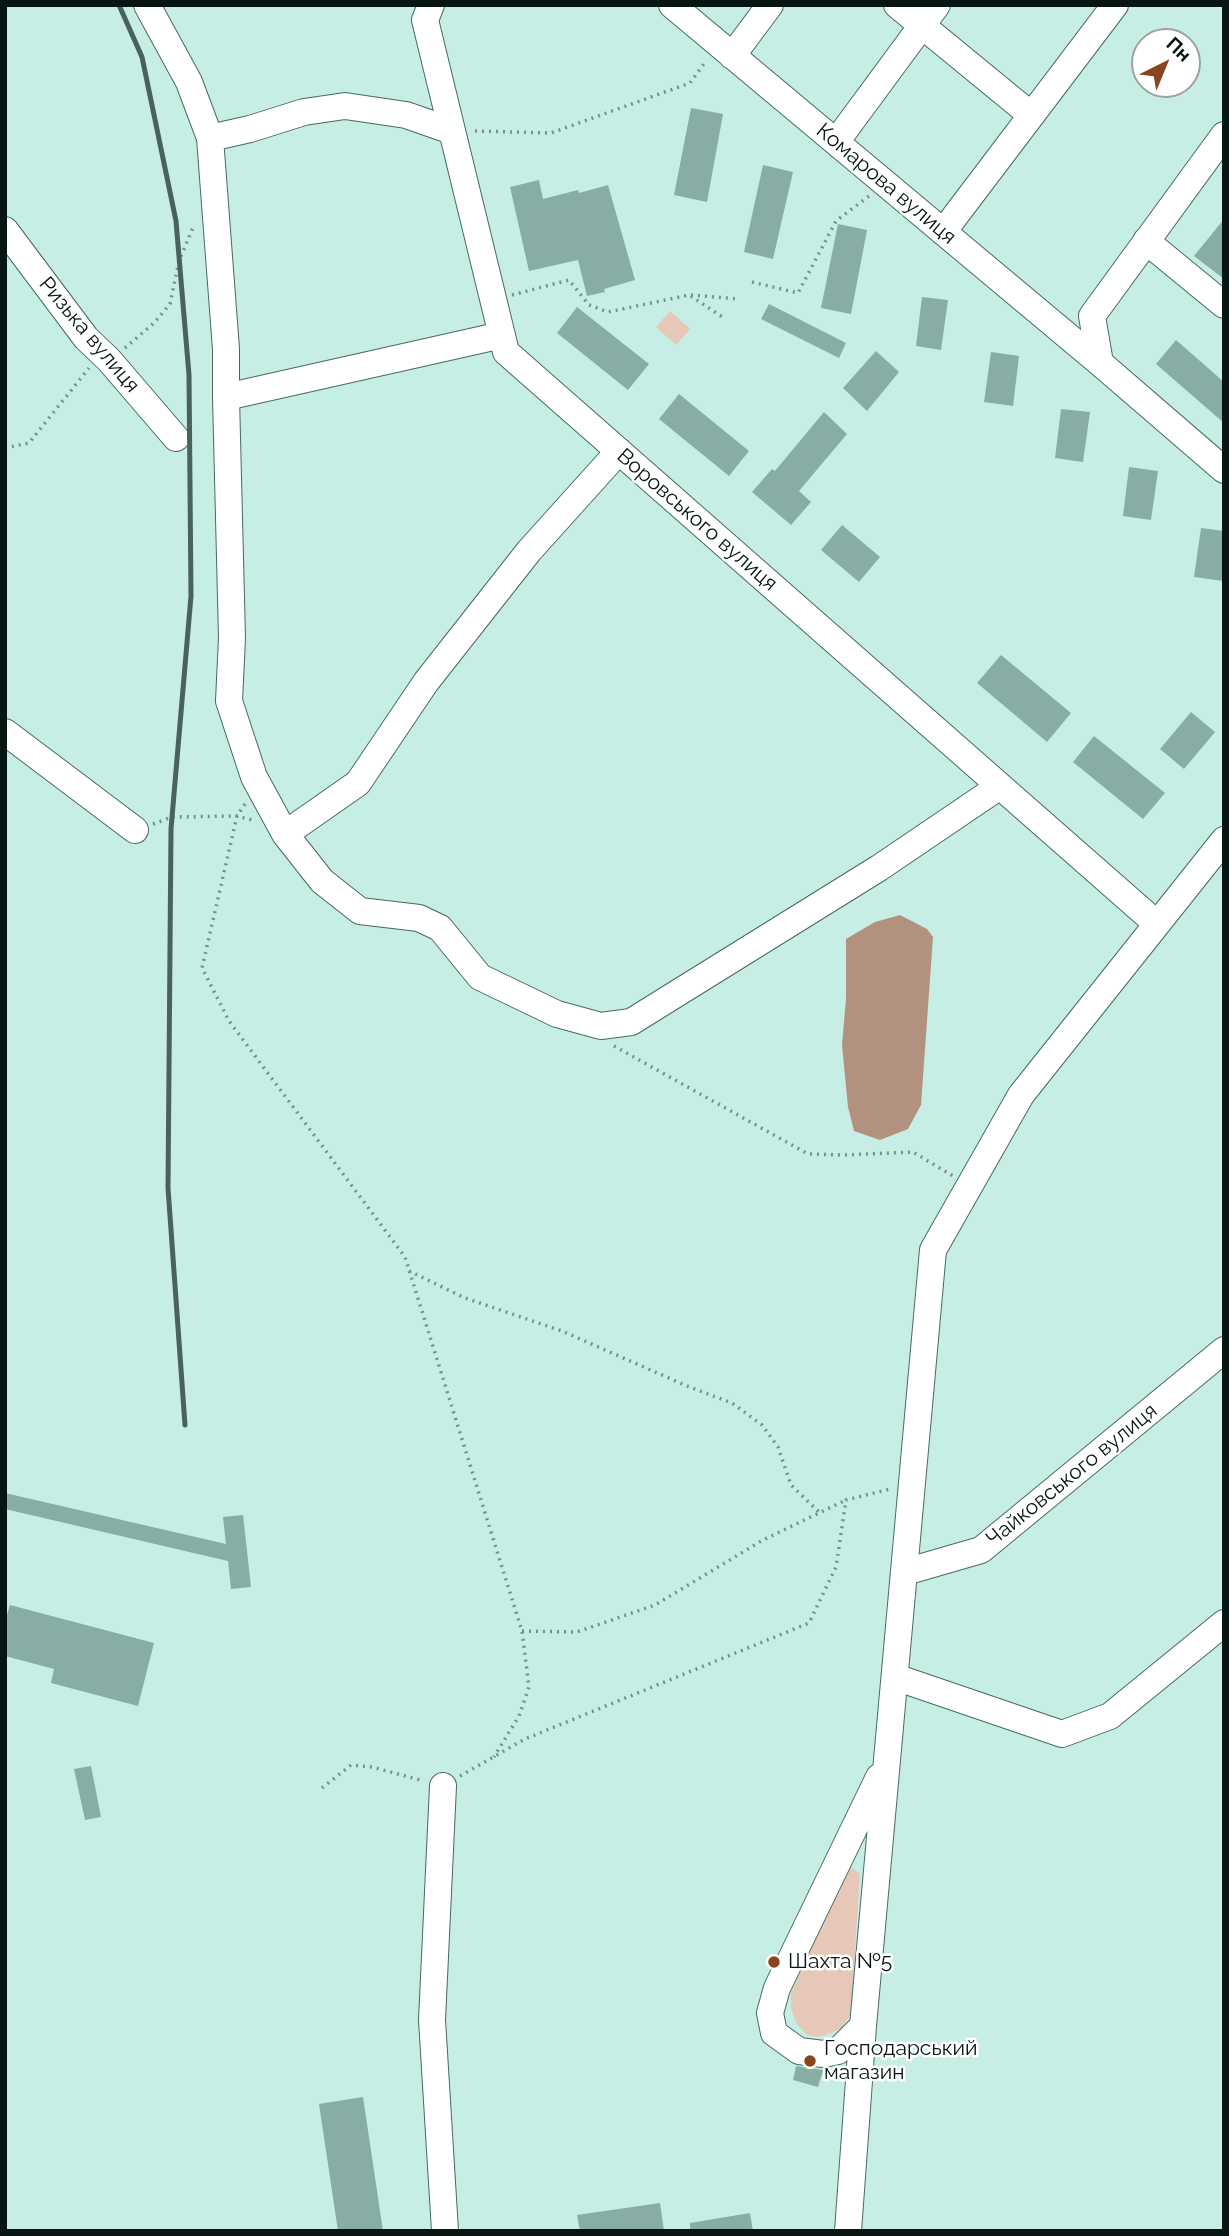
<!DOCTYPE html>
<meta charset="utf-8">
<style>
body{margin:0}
#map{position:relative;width:1229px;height:2236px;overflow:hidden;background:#c6eee4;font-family:Raleway,sans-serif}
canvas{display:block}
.frame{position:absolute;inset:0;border:7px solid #071613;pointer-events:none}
.north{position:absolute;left:1131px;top:28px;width:70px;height:70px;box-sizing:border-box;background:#fff;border:2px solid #9ca2a1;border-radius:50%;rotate:43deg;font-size:19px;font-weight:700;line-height:28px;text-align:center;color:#071613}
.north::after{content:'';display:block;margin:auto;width:24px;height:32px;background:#8b451d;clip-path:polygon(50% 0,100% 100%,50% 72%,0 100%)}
</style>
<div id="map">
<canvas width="1229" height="2236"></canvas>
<div class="frame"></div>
<div class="north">Пн</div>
</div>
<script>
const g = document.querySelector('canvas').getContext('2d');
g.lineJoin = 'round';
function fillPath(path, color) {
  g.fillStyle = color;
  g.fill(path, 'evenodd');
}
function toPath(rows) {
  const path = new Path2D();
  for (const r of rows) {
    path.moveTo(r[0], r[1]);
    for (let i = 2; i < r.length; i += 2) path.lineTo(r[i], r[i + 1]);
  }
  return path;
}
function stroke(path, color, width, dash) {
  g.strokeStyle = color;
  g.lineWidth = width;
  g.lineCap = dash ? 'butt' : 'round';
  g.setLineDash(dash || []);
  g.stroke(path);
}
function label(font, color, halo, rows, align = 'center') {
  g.font = font + ' Raleway,sans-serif';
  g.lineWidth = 5;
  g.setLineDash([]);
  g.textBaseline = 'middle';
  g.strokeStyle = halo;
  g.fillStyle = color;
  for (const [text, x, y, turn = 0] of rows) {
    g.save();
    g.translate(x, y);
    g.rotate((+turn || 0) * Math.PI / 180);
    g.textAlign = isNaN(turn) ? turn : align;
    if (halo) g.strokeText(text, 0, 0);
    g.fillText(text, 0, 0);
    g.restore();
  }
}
fillPath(toPath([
 [670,311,690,329,676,345,656,327],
 [852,1868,860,1874,851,2013,842,2028,831,2033,818,2037,807,2035,797,2024,791,2009,791,1993,846,1870]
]), '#e6c7b8');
fillPath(toPath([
 [900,915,927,929,933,937,921,1105,908,1129,880,1140,854,1131,848,1107,842,1045,846,999,846,939,875,922]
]), '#b3917f');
fillPath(toPath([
 [691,108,723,114,707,202,674,195],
 [763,165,793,172,773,259,744,252],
 [539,180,543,199,578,190,579,193,608,185,635,280,604,289,605,292,587,296,578,260,529,271,510,187],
 [1224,219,1224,279,1194,256],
 [838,224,867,230,851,314,821,308],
 [922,297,948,300,941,350,916,346],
 [769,304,846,343,839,358,761,319],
 [577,307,649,364,628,390,557,333],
 [1176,340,1224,382,1224,423,1156,364],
 [876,351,899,372,867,411,843,388],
 [991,352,1019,356,1013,406,984,402],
 [679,394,749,451,729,476,659,419],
 [1061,409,1090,412,1083,462,1055,458],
 [824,412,847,434,799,491,811,502,791,525,752,492,772,469,775,471],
 [1129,467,1158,471,1151,520,1123,516],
 [842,525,880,557,859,582,821,550],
 [1201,528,1224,531,1223,581,1194,577],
 [1001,655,1071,713,1047,742,977,683],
 [1191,712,1215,732,1184,769,1160,749],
 [1094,736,1165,793,1143,819,1073,762],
 [5,1493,226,1544,223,1517,243,1515,251,1587,231,1589,228,1561,5,1509],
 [10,1605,154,1643,138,1706,51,1683,54,1669,5,1656,5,1621],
 [91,1766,101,1817,85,1820,74,1769],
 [796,2066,823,2070,818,2087,793,2080],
 [363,2097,383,2231,338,2231,319,2104],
 [660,2203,664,2231,580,2231,577,2215],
 [750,2213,753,2231,690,2231,690,2223]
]), '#87ada4');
const minor = toPath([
 [147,5,189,82,210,138,250,129,304,112,345,106,406,115,452,131],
 [431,5,425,20,506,352,1157,924],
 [672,5,1100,363,1224,470],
 [897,5,1031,115],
 [732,56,770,5],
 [210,138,226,349,226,397],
 [836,142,937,5],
 [5,230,86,338,109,360,176,438],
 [943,232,1115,5],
 [1146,241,1224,305],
 [502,335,226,397,232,638,229,701,254,777,285,834,322,881,360,911,419,918,440,928,480,977,557,1014,601,1026,631,1022,879,868,1000,786],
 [1100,363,1092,316,1224,135],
 [5,732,135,830],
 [285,834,358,783,426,682,529,551,619,451],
 [905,1572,981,1550,1224,1350],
 [895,1677,1062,1734,1110,1716,1224,1623],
 [443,1786,432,2020,445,2231],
 [863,2026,838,2051,823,2054,799,2051,774,2033,770,2013,777,1988,879,1777],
 [848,2231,863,2026,933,1250,1021,1095,1224,840]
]);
stroke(minor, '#466a62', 28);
stroke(toPath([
 [475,131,551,133,690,83,706,61],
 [752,282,798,293,836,221,869,196],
 [512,295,569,280,589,305,608,312,689,295,724,318],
 [691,295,739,299],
 [125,348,154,323,170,304,179,261,194,225],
 [5,448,29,443,89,368],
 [245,804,237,816,202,968,229,1021,405,1257,522,1631,529,1687,519,1716,494,1757],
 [153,824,172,817,237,816,252,820],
 [614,1046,808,1154,844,1155,913,1152,953,1176],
 [409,1271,465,1298,562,1331,687,1386,732,1403,762,1425,778,1447,791,1485,820,1513],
 [522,1631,577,1632,655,1605,763,1540,846,1500],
 [460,1776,525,1739,809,1623,836,1567,846,1500,890,1489],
 [322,1788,351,1765,372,1767,424,1781]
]), '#74928b', 3.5, [2, 5]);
stroke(minor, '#fff', 26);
stroke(toPath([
 [119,5,142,57,176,221,189,375,191,596,171,829,168,1188,185,1425]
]), '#4a625c', 5);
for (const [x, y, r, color] of [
 [774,1962,7,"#8b451d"],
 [810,2061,7,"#8b451d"]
]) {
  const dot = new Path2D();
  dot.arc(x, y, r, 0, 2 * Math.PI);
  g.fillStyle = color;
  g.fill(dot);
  stroke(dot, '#fff', 2.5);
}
label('21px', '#071613', '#fff', [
 ["Комарова вулиця",886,184,40],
 ["Ризька вулиця",89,335,50],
 ["Воровського вулиця",697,520,41],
 ["Чайковського вулиця",1072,1475,-39]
]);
label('21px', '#071613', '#fff', [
 ["Шахта №5",788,1962],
 ["Господарський",824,2049],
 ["магазин",824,2073]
], 'left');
</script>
